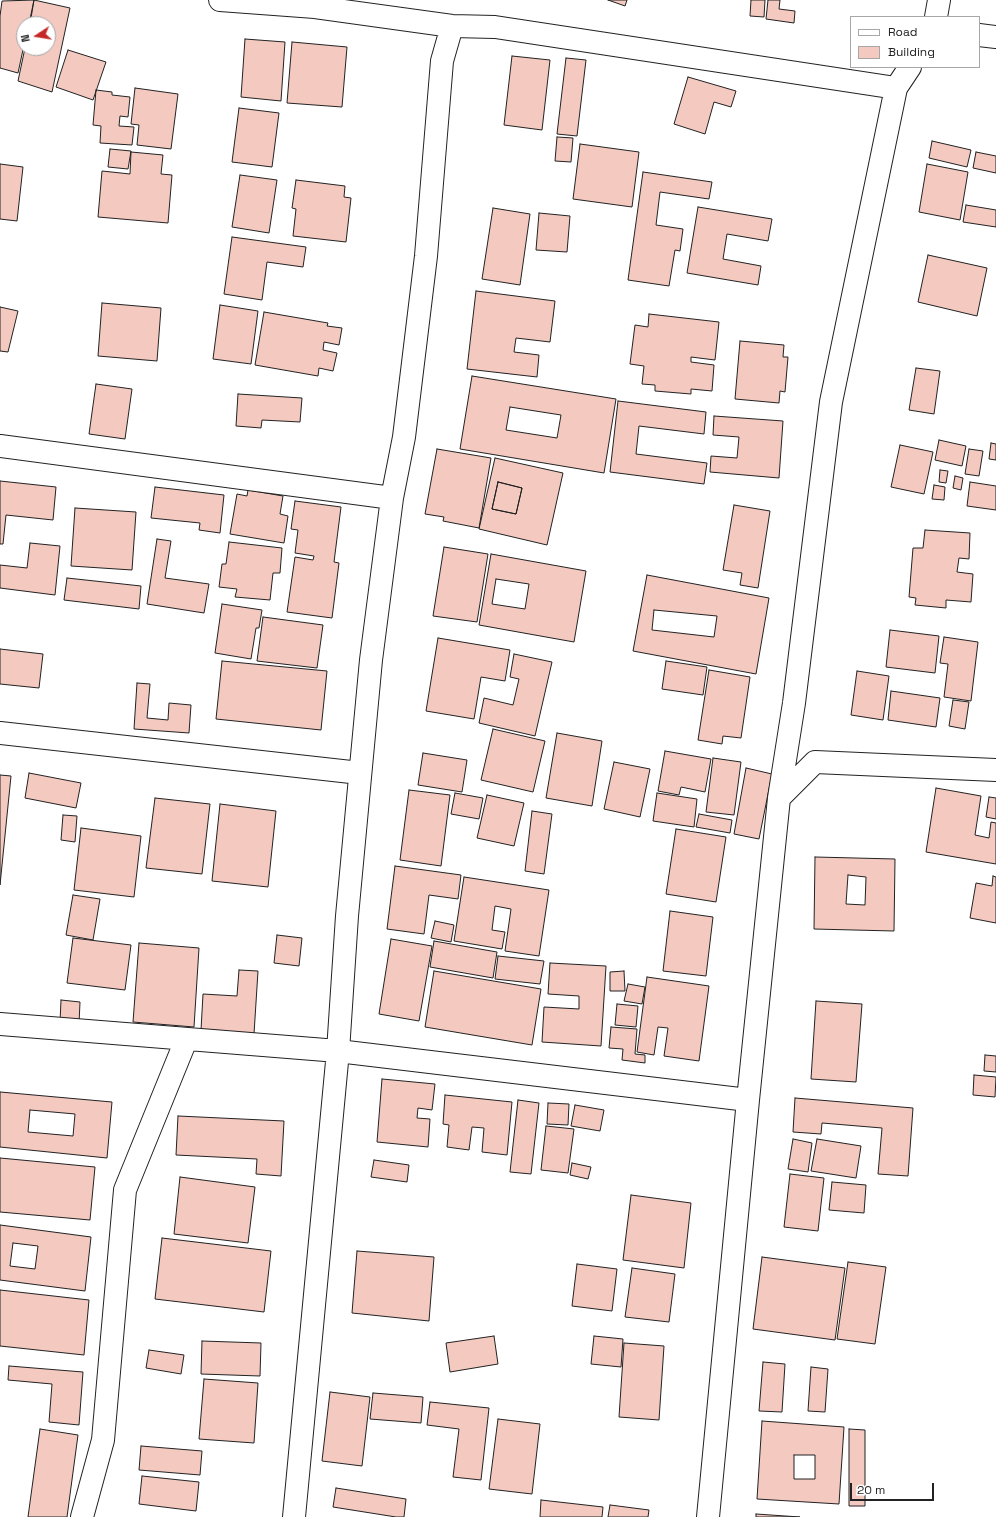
<!DOCTYPE html>
<style>
body{margin:0}
#map{position:relative;width:996px;height:1517px;overflow:hidden;background:#fff;font-family:"Space Grotesk",sans-serif}
canvas{display:block}
.legend{position:absolute;left:850px;top:16px;width:130px;height:52px;box-sizing:border-box;background:#fff;border:1px solid #a7a7a7;margin:0;padding:5px 7px;list-style:none;font-size:12px;color:#222}
.legend li{display:flex;align-items:center;gap:8px;height:20px}
.legend b{width:20px;border:1px solid #a7a7a7}
.north{position:absolute;left:16px;top:16px;width:40px;height:40px;box-sizing:border-box;background:#fff;border:1px solid #a7a7a7;border-radius:50%;rotate:258deg;font-size:11px;font-weight:700;line-height:16px;text-align:center;color:#222}
.north::after{content:'';display:block;margin:auto;width:14px;height:18px;background:#c62828;clip-path:polygon(50% 0,100% 100%,50% 72%,0 100%)}
.scale{position:absolute;left:850px;top:1483px;width:84px;height:18px;box-sizing:border-box;border:2px solid #222;border-top:0;padding-left:5px;font-size:12px;line-height:14px;white-space:nowrap;color:#222;-webkit-text-stroke:3px #fff;paint-order:stroke}
</style>
<div id="map">
<canvas width="996" height="1517"></canvas>
<ul class="legend">
<li><b style="height:5px;background:#fff"></b>Road</li>
<li><b style="height:11px;background:#f3c9c0"></b>Building</li>
</ul>
<div class="north">N</div>
<div class="scale">20 m</div>
</div>
<script>
const g = document.querySelector('canvas').getContext('2d');
g.lineJoin = 'round';
function fillPath(path, color) {
  g.fillStyle = color;
  g.fill(path, 'evenodd');
}
function toPath(rows) {
  const path = new Path2D();
  for (const r of rows) {
    path.moveTo(r[0], r[1]);
    for (let i = 2; i < r.length; i += 2) path.lineTo(r[i], r[i + 1]);
  }
  return path;
}
function stroke(path, color, width, dash) {
  g.strokeStyle = color;
  g.lineWidth = width;
  g.lineCap = dash ? 'butt' : 'round';
  g.setLineDash(dash || []);
  g.stroke(path);
}
const building = toPath([
 [34,0,29,24,24,24,24,45,18,73,0,68,0,16,2,1,34,0],
 [34,0,70,8,52,92,18,81,25,48,48,48,48,24,30,24,34,0],
 [608,0,627,0,625,6,608,0],
 [751,0,765,0,764,17,750,16,751,0],
 [768,0,780,0,779,9,795,11,794,23,766,19,768,0],
 [245,39,285,42,281,101,241,97,245,39],
 [292,42,347,47,342,107,287,103,292,42],
 [68,50,106,62,93,100,56,87,68,50],
 [512,56,550,60,542,130,504,125,512,56],
 [566,58,586,60,577,136,557,134,566,58],
 [688,77,736,91,731,107,714,102,705,134,674,124,688,77],
 [135,88,178,94,171,149,137,145,139,125,131,124,135,88],
 [96,90,112,92,112,95,130,97,128,117,120,116,119,126,134,127,132,145,100,143,101,126,93,125,96,90],
 [239,108,279,113,272,167,232,162,239,108],
 [557,137,573,138,571,162,555,161,557,137],
 [932,141,971,150,967,167,929,158,932,141],
 [580,144,639,152,632,207,573,199,580,144],
 [110,149,131,151,128,169,108,167,110,149],
 [131,152,163,155,161,174,172,175,168,223,98,217,102,171,130,174,131,152],
 [976,152,996,156,996,173,973,168,976,152],
 [0,164,23,167,17,221,0,219,0,164],
 [927,164,968,172,960,220,919,212,927,164],
 [643,172,712,182,709,199,660,192,656,225,683,229,680,251,675,250,669,286,628,280,643,172],
 [240,175,277,180,269,233,232,227,240,175],
 [296,180,345,186,344,197,351,198,346,242,293,236,296,209,292,208,296,180],
 [966,205,996,210,996,227,963,222,966,205],
 [698,207,772,219,768,241,727,234,723,259,761,266,758,285,687,273,698,207],
 [493,208,530,214,520,285,482,279,493,208],
 [539,213,570,216,567,252,536,250,539,213],
 [232,237,306,247,303,267,267,262,262,300,224,294,232,237],
 [928,255,987,268,977,316,918,302,928,255],
 [476,291,555,301,550,342,516,338,514,352,539,355,537,377,467,369,476,291],
 [102,303,161,308,157,361,98,356,102,303],
 [220,305,258,311,251,364,213,359,220,305],
 [0,307,18,311,8,352,0,351,0,307],
 [264,312,328,323,327,326,342,328,339,345,324,342,323,350,337,353,333,371,319,368,318,376,255,365,264,312],
 [649,314,719,322,715,360,691,357,691,362,714,365,712,391,691,389,691,394,655,391,655,385,642,384,644,366,630,364,635,325,648,327,649,314],
 [740,341,784,345,783,357,788,357,785,392,780,391,779,403,735,399,740,341],
 [916,368,940,371,934,414,909,410,916,368],
 [472,376,616,399,604,473,460,449,472,376],
 [510,407,561,415,557,438,506,430,510,407],
 [96,384,132,389,125,439,89,434,96,384],
 [238,394,302,398,300,422,262,420,261,428,236,426,238,394],
 [618,401,706,412,704,434,639,426,636,454,707,463,704,484,610,472,618,401],
 [714,416,783,421,779,478,710,472,711,456,737,458,739,437,713,435,714,416],
 [939,440,966,446,962,466,935,460,939,440],
 [991,443,996,444,996,460,989,459,991,443],
 [900,445,933,452,924,494,891,487,900,445],
 [437,449,491,458,479,528,443,521,444,517,425,514,437,449],
 [969,449,983,451,979,476,965,474,969,449],
 [495,458,563,473,547,545,479,529,495,458],
 [498,482,522,488,516,514,492,509,498,482],
 [940,470,948,471,946,483,939,482,940,470],
 [955,476,963,478,961,490,953,488,955,476],
 [0,481,56,487,53,520,6,515,3,544,0,544,0,481],
 [498,482,522,488,516,514,492,509,498,482],
 [970,482,996,486,996,510,967,506,970,482],
 [934,485,945,487,944,500,932,499,934,485],
 [155,487,224,495,220,533,199,530,200,523,151,518,155,487],
 [248,490,283,496,280,514,288,516,284,543,230,534,237,494,247,496,248,490],
 [295,501,341,507,334,562,339,563,332,618,287,612,295,557,313,560,314,556,295,553,298,530,291,529,295,501],
 [734,505,770,511,758,588,740,585,742,573,723,570,734,505],
 [75,508,136,512,132,570,71,566,75,508],
 [925,530,970,533,969,559,959,558,957,572,973,574,971,602,946,600,946,608,915,605,916,598,909,597,913,548,923,548,925,530],
 [157,539,171,541,165,578,209,584,204,613,147,604,157,539],
 [229,542,282,548,280,573,273,573,270,600,235,597,237,589,219,587,222,564,226,564,229,542],
 [30,543,60,546,55,595,0,588,0,565,27,568,30,543],
 [444,547,488,554,477,622,433,616,444,547],
 [491,554,586,571,574,642,479,625,491,554],
 [496,579,529,584,525,609,492,604,496,579],
 [647,575,769,598,756,674,633,651,647,575],
 [654,610,717,616,714,637,652,630,654,610],
 [67,578,141,586,139,609,64,600,67,578],
 [222,604,262,610,259,628,256,628,251,659,215,653,222,604],
 [263,617,323,625,317,668,257,661,263,617],
 [890,630,939,636,935,673,886,667,890,630],
 [944,637,978,642,971,701,944,697,948,664,940,663,944,637],
 [438,638,510,650,505,681,481,677,474,719,426,711,438,638],
 [0,649,43,654,39,688,0,684,0,649],
 [514,654,552,662,535,736,479,723,484,698,513,705,519,679,510,677,514,654],
 [222,661,327,671,321,730,216,719,222,661],
 [666,661,707,667,703,695,662,689,666,661],
 [709,670,750,677,741,738,723,736,722,744,698,740,709,670],
 [857,671,889,676,883,720,851,715,857,671],
 [137,683,150,684,147,718,168,720,169,703,191,705,189,733,134,729,137,683],
 [891,691,940,698,936,727,888,720,891,691],
 [953,700,969,702,965,729,949,726,953,700],
 [493,729,545,741,533,792,481,780,493,729],
 [557,733,602,741,592,806,546,798,557,733],
 [665,751,711,759,705,792,681,787,679,795,658,791,665,751],
 [423,753,467,760,462,792,418,785,423,753],
 [713,758,741,762,734,815,706,812,713,758],
 [614,762,650,769,640,817,604,809,614,762],
 [746,768,772,774,759,839,734,834,746,768],
 [29,773,81,783,76,808,25,798,29,773],
 [0,775,11,776,0,885,0,775],
 [936,788,981,796,975,835,989,838,991,822,996,823,996,864,926,852,936,788],
 [409,790,450,795,441,866,400,860,409,790],
 [455,793,483,798,479,819,451,814,455,793],
 [657,793,697,799,694,827,653,821,657,793],
 [487,795,524,803,514,846,477,838,487,795],
 [989,797,996,798,996,819,986,817,989,797],
 [155,798,210,804,202,874,146,868,155,798],
 [220,804,276,811,268,887,212,881,220,804],
 [532,811,552,814,544,874,525,871,532,811],
 [699,814,732,820,730,833,696,827,699,814],
 [63,815,77,816,75,842,61,840,63,815],
 [81,828,141,836,134,897,74,890,81,828],
 [676,829,726,837,716,902,666,894,676,829],
 [815,857,895,859,894,931,814,929,815,857],
 [848,875,866,877,865,905,846,904,848,875],
 [395,866,461,875,458,899,429,895,424,934,387,929,395,866],
 [993,876,996,877,996,923,970,918,976,883,992,886,993,876],
 [464,877,549,890,539,956,505,951,511,909,495,906,492,930,505,932,502,949,454,941,464,877],
 [73,895,100,899,93,940,66,935,73,895],
 [670,911,713,917,706,976,663,971,670,911],
 [435,921,454,925,451,942,431,938,435,921],
 [277,935,302,938,299,966,274,963,277,935],
 [73,938,131,945,125,990,67,983,73,938],
 [391,939,432,946,419,1021,379,1014,391,939],
 [434,941,497,952,493,978,430,967,434,941],
 [139,943,199,948,194,1027,133,1022,139,943],
 [498,956,544,961,540,984,495,979,498,956],
 [550,963,606,966,601,1046,542,1042,544,1007,579,1009,579,996,548,994,550,963],
 [239,970,258,971,254,1034,201,1030,203,994,237,996,239,970],
 [434,971,541,989,532,1045,425,1027,434,971],
 [624,971,625,991,610,991,610,972,624,971],
 [647,977,709,986,699,1061,664,1056,668,1028,658,1027,654,1055,637,1052,647,977],
 [628,984,645,987,642,1004,624,1001,628,984],
 [61,1000,80,1002,79,1024,60,1022,61,1000],
 [816,1001,862,1004,856,1082,811,1079,816,1001],
 [617,1004,638,1006,636,1027,615,1025,617,1004],
 [611,1027,637,1029,635,1054,645,1055,645,1063,622,1060,623,1049,609,1048,611,1027],
 [985,1055,996,1056,996,1072,984,1071,985,1055],
 [974,1075,996,1077,995,1097,973,1095,974,1075],
 [382,1079,435,1084,432,1110,418,1108,417,1118,430,1119,428,1147,377,1142,382,1079],
 [0,1092,112,1102,107,1158,0,1147,0,1092],
 [30,1110,75,1114,73,1136,28,1132,30,1110],
 [445,1095,512,1102,507,1155,482,1152,484,1128,472,1127,469,1150,447,1147,449,1125,443,1124,445,1095],
 [795,1098,913,1108,908,1176,878,1174,882,1128,822,1123,821,1134,793,1132,795,1098],
 [518,1100,539,1103,531,1174,510,1172,518,1100],
 [548,1103,569,1104,568,1125,547,1124,548,1103],
 [575,1105,604,1110,600,1131,571,1126,575,1105],
 [178,1116,284,1121,281,1176,256,1174,257,1159,176,1155,178,1116],
 [546,1126,574,1129,568,1173,541,1170,546,1126],
 [793,1139,812,1143,808,1172,788,1169,793,1139],
 [817,1139,861,1146,856,1178,811,1171,817,1139],
 [0,1158,95,1167,90,1220,0,1212,0,1158],
 [374,1160,409,1165,407,1182,371,1177,374,1160],
 [572,1163,591,1167,588,1179,570,1175,572,1163],
 [790,1174,824,1178,818,1231,784,1227,790,1174],
 [180,1177,255,1187,248,1243,174,1234,180,1177],
 [832,1182,866,1185,864,1213,829,1210,832,1182],
 [631,1195,691,1203,684,1268,623,1260,631,1195],
 [0,1225,91,1237,85,1291,0,1280,0,1225],
 [13,1243,38,1246,35,1269,10,1266,13,1243],
 [162,1238,271,1251,264,1312,155,1299,162,1238],
 [357,1251,434,1257,429,1321,352,1313,357,1251],
 [762,1257,845,1268,835,1340,753,1329,762,1257],
 [848,1262,886,1267,875,1344,837,1339,848,1262],
 [577,1264,617,1269,612,1311,572,1306,577,1264],
 [632,1268,675,1274,669,1322,625,1317,632,1268],
 [0,1290,89,1300,84,1355,0,1346,0,1290],
 [494,1336,498,1364,450,1372,446,1343,494,1336],
 [594,1336,623,1339,621,1367,591,1364,594,1336],
 [202,1341,261,1343,260,1376,201,1374,202,1341],
 [624,1343,664,1346,659,1420,619,1417,624,1343],
 [149,1350,184,1355,181,1374,146,1368,149,1350],
 [763,1362,785,1364,782,1412,759,1411,763,1362],
 [9,1366,83,1372,79,1425,49,1422,52,1384,8,1380,9,1366],
 [811,1367,828,1369,825,1412,808,1411,811,1367],
 [204,1379,258,1383,254,1443,199,1439,204,1379],
 [330,1392,370,1397,362,1466,322,1461,330,1392],
 [373,1393,423,1397,421,1423,370,1419,373,1393],
 [430,1402,489,1408,481,1480,453,1477,459,1429,427,1425,430,1402],
 [498,1419,540,1424,532,1494,489,1489,498,1419],
 [762,1421,844,1427,839,1504,757,1499,762,1421],
 [794,1455,815,1455,815,1479,794,1479,794,1455],
 [40,1429,78,1435,67,1517,28,1517,40,1429],
 [849,1429,865,1430,865,1506,849,1506,849,1429],
 [141,1446,202,1451,200,1475,139,1470,141,1446],
 [142,1476,199,1482,196,1511,139,1504,142,1476],
 [336,1488,406,1499,404,1517,396,1517,333,1507,336,1488],
 [541,1500,603,1507,602,1517,540,1517,541,1500],
 [610,1505,649,1510,648,1517,608,1517,610,1505],
 [756,1514,800,1517,756,1517,756,1514]
]);
fillPath(building, '#f3c9c0');
stroke(building, '#222', 1);
const minor = toPath([
 [220,0,315,7,452,26,495,27,896,88],
 [936,17,939,0],
 [979,35,996,37],
 [0,446,392,498],
 [0,733,360,773],
 [779,798,815,762,996,770],
 [0,1024,338,1051,748,1100,708,1517],
 [748,1100,779,798,794,703,831,402,896,88,910,67],
 [82,1517,103,1440,125,1190,186,1040],
 [294,1517,338,1051,347,916,371,660,392,498,404,437,426,256,442,61,452,26]
]);
stroke(minor, '#222', 24);
stroke(minor, '#fff', 22);
</script>
